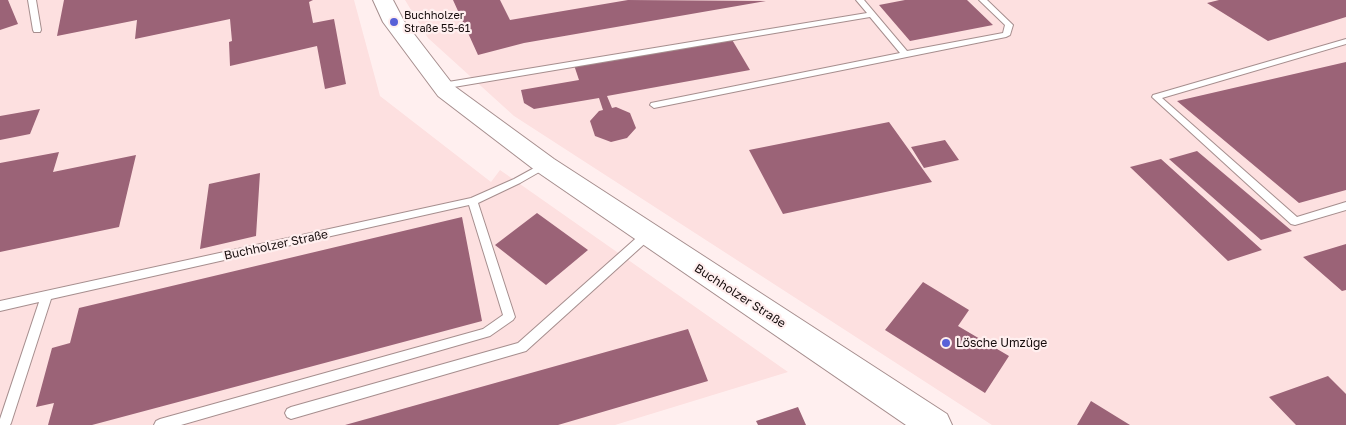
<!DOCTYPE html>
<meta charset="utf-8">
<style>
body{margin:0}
canvas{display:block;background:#ffefef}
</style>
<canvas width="1346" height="425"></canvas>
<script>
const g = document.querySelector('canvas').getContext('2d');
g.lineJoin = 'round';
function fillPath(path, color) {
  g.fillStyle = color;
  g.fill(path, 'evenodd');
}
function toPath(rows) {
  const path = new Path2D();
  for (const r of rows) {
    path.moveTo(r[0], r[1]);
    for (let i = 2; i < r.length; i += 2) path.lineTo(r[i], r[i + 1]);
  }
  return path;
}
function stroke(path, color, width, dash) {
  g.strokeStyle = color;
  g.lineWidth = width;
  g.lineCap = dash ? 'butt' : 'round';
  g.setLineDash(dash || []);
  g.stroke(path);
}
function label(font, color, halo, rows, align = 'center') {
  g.font = font + ' "Golos Text",sans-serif';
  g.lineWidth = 4.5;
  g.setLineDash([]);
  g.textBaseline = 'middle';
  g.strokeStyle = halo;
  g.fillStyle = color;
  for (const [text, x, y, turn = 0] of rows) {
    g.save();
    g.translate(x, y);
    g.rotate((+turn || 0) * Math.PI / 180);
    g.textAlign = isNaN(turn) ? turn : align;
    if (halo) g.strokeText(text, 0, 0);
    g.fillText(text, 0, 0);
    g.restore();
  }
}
fillPath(toPath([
 [0,0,354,0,380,96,491,182,500,170,788,372,615,425,0,425],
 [405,0,1346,0,1346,425,992,425,514,116,428,38]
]), '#fde0e0');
fillPath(toPath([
 [0,0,8,0,18,24,0,30],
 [64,0,313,0,309,2,313,23,334,19,346,84,325,89,317,46,230,66,229,42,232,41,230,19,135,39,137,20,57,36],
 [453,0,500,0,510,20,628,0,766,1,524,43,478,55],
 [905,0,967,0,993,25,910,41,879,5],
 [1219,0,1346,0,1346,17,1268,41,1207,3],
 [731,38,750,70,607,96,612,108,616,107,630,113,636,128,627,138,611,142,595,136,590,121,599,111,603,110,599,98,534,109,524,103,521,90,579,80,574,65],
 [1346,62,1346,190,1299,203,1177,101],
 [40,109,30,134,0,140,0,116],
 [889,122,932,182,783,214,749,150],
 [945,140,959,160,924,168,911,147],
 [1197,151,1292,231,1261,240,1169,159],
 [59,152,53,172,136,155,119,227,0,252,0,163],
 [1161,159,1262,250,1228,261,1130,167],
 [260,173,256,236,200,249,209,184],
 [537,213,588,250,546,285,495,245],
 [462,217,482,321,92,425,48,425,54,403,36,407,52,348,70,343,79,308],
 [1346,244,1346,290,1342,291,1303,257],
 [923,282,969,310,958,326,1009,356,985,393,885,330],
 [688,329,708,381,558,425,345,425],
 [1328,376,1346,394,1346,425,1296,425,1269,397],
 [1091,401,1130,425,1077,425],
 [798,407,806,425,758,425,756,421]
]), '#9b6377');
const lane = toPath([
 [28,0,36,0,41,30,40,32,34,32,33,30,28,0],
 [856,0,864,0,907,51,1003,33,1005,25,979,0,987,0,1013,25,1010,35,1006,37,654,108,650,105,651,103,900,53,870,17,442,89,438,86,442,83,867,13,856,0],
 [1346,39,1346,44,1162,98,1297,217,1346,202,1346,210,1295,225,1291,224,1152,97,1153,95,1346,39],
 [545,162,550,165,548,167,520,183,478,203,515,317,513,320,490,336,181,425,154,425,156,421,160,419,483,329,503,315,469,205,51,299,11,423,10,425,0,425,0,419,39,302,0,311,0,301,471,198,514,179,545,162],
 [647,231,651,232,652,235,651,238,526,351,291,419,287,417,285,413,287,409,291,407,518,343,643,232,647,231]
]);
const secondary = toPath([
 [373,0,393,0,404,21,454,86,554,159,947,414,952,425,906,425,536,171,438,96,383,22,373,0]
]);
stroke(lane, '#a68e8e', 2);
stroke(secondary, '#a68e8e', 2);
fillPath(lane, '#fff');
fillPath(secondary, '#fff');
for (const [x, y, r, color] of [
 [394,22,5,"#5861d8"],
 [946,343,5,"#5861d8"]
]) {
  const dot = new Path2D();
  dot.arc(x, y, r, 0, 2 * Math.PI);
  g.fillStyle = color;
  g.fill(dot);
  stroke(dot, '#ffefef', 2);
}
label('11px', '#140b0b', '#ffefef', [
 ["Buchholzer",404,16],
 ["Straße 55-61",404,29]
], 'left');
label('12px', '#140b0b', '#ffefef', [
 ["Buchholzer Straße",276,245,-12],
 ["Buchholzer Straße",740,296,33]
]);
label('12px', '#140b0b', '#ffefef', [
 ["Lösche Umzüge",956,343]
], 'left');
</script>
